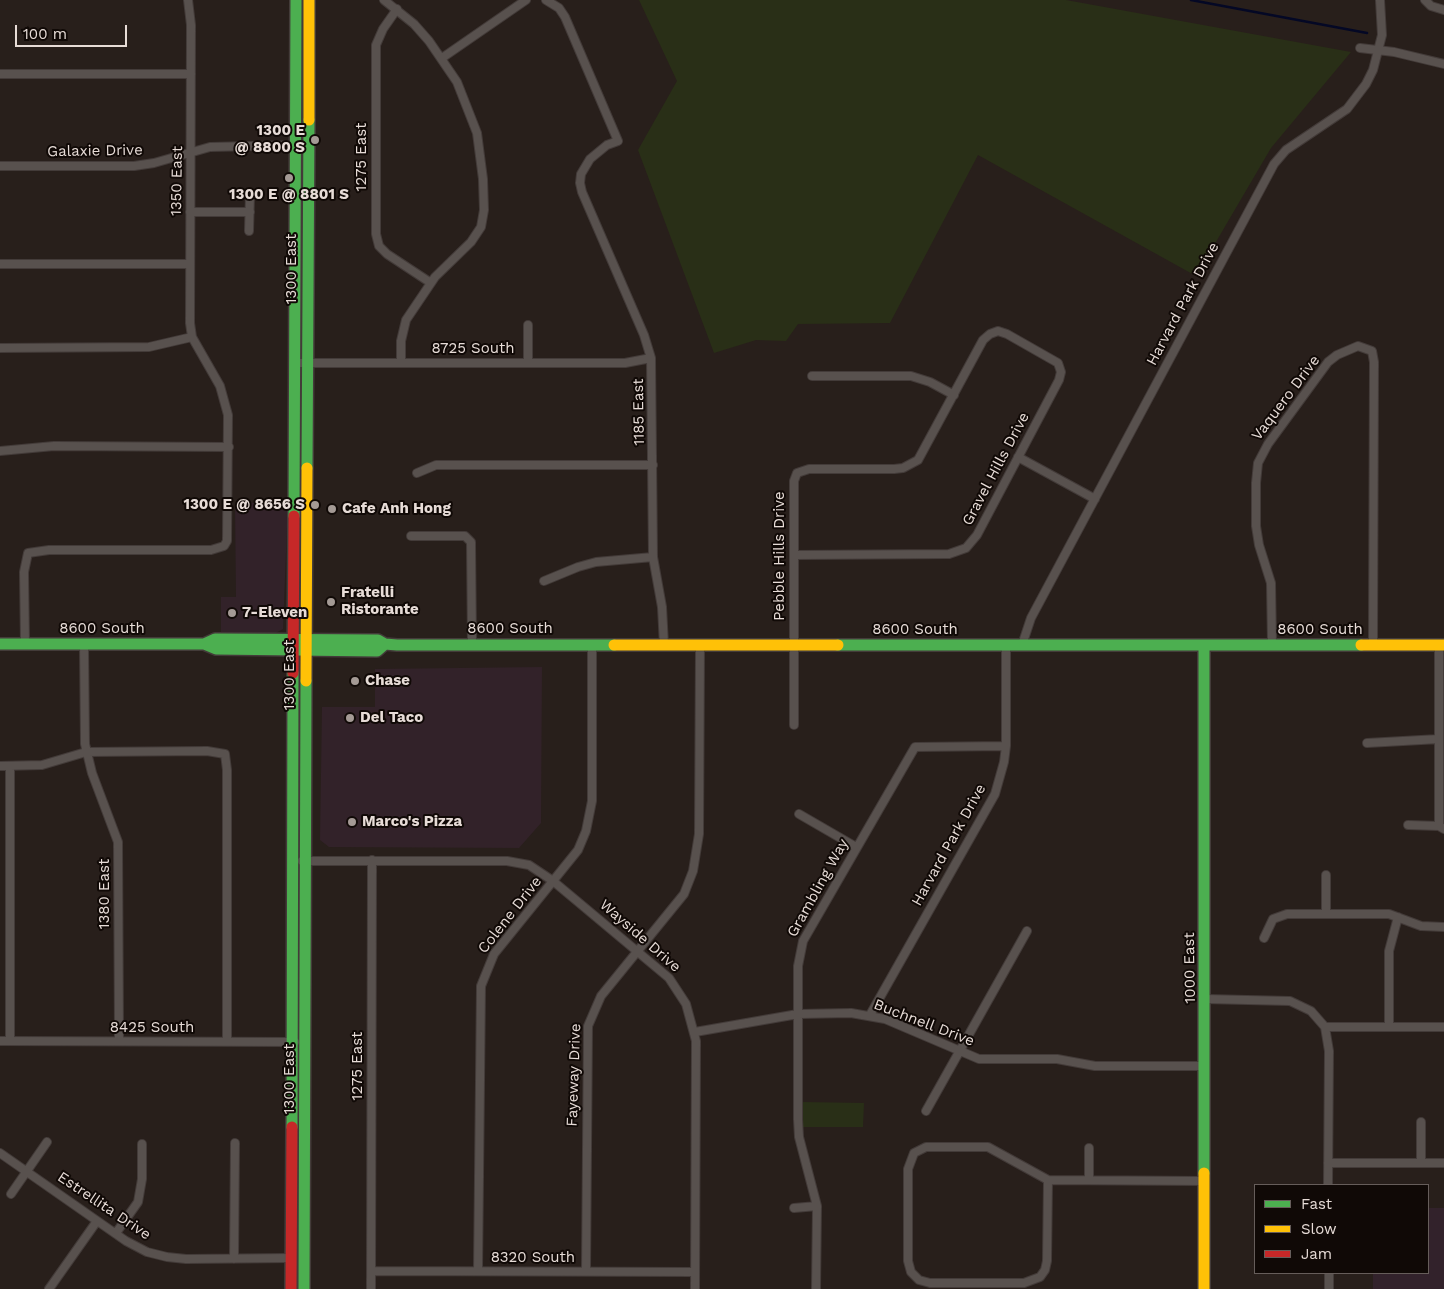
<!DOCTYPE html>
<style>
body{margin:0}
#map{position:relative;width:1444px;height:1289px;overflow:hidden;background:#281f1b;font-family:"Work Sans",sans-serif}
canvas{display:block}
.legend{position:absolute;left:1254px;top:1184px;width:175px;height:90px;box-sizing:border-box;background:#100906;border:1px solid #665d5a;margin:0;padding:6px 9px;list-style:none;font-size:15px;color:#e7dcd7}
.legend li{display:flex;align-items:center;gap:10px;height:25px}
.legend b{width:25px;border:1px solid #665d5a}
.scale{position:absolute;left:15px;top:25px;width:112px;height:22px;box-sizing:border-box;border:2px solid #e7dcd7;border-top:0;padding-left:6px;font-size:15px;line-height:18px;white-space:nowrap;color:#e7dcd7;-webkit-text-stroke:4px #100906;paint-order:stroke}
</style>
<div id="map">
<canvas width="1444" height="1289"></canvas>
<ul class="legend">
<li><b style="height:6px;background:#4caf50"></b>Fast</li>
<li><b style="height:6px;background:#ffc107"></b>Slow</li>
<li><b style="height:6px;background:#c62828"></b>Jam</li>
</ul>
<div class="scale">100 m</div>
</div>
<script>
const g = document.querySelector('canvas').getContext('2d');
g.lineJoin = 'round';
function fillPath(path, color) {
  g.fillStyle = color;
  g.fill(path, 'evenodd');
}
function toPath(rows) {
  const path = new Path2D();
  for (const r of rows) {
    path.moveTo(r[0], r[1]);
    for (let i = 2; i < r.length; i += 2) path.lineTo(r[i], r[i + 1]);
  }
  return path;
}
function stroke(path, color, width, dash) {
  g.strokeStyle = color;
  g.lineWidth = width;
  g.lineCap = dash ? 'butt' : 'round';
  g.setLineDash(dash || []);
  g.stroke(path);
}
function label(font, color, halo, rows, align = 'center') {
  g.font = font + ' "Work Sans",sans-serif';
  g.lineWidth = 4;
  g.setLineDash([]);
  g.textBaseline = 'middle';
  g.strokeStyle = halo;
  g.fillStyle = color;
  for (const [text, x, y, turn = 0] of rows) {
    g.save();
    g.translate(x, y);
    g.rotate((+turn || 0) * Math.PI / 180);
    g.textAlign = isNaN(turn) ? turn : align;
    if (halo) g.strokeText(text, 0, 0);
    g.fillText(text, 0, 0);
    g.restore();
  }
}
fillPath(toPath([
 [288,502,283,629,272,635,221,634,221,597,236,597,235,503],
 [542,667,541,823,519,848,329,847,320,840,322,707,375,707,375,669]
]), '#322229');
fillPath(toPath([
 [1428,1208,1444,1208,1444,1289,1373,1289,1373,1273,1428,1273]
]), '#32222b');
fillPath(toPath([
 [639,0,1066,0,1351,52,1271,148,1196,276,978,155,890,323,798,324,786,341,756,340,714,353,638,150,677,81],
 [803,1102,864,1103,863,1127,803,1127]
]), '#292f17');
stroke(toPath([
 [1191,0,1367,33]
]), '#040825', 2.5);
const street = toPath([
 [384,0,414,24,429,41,457,82,477,133,483,179,484,210,481,227,471,242,435,277,406,320,401,341,401,363],
 [546,0,559,8,565,17,618,141,607,145,590,159,581,174,580,183,582,192,644,335,651,358,653,557,662,607,664,645],
 [1425,0,1431,6,1444,10],
 [397,9,383,29,376,45,376,234,379,246,387,254,431,283],
 [1360,48,1394,52,1444,64],
 [442,58,526,0],
 [0,74,191,74],
 [0,166,134,166,154,163,210,147,298,145],
 [190,212,250,212],
 [249,231,250,194],
 [0,264,190,264],
 [528,325,528,363],
 [0,348,149,347,192,337],
 [294,363,625,363,651,358],
 [812,376,911,376,930,382,954,395],
 [0,451,54,446,229,447],
 [1018,457,1095,499],
 [417,473,436,465,653,465],
 [411,536,465,536,471,542,472,644],
 [794,555,949,554,966,548,977,535,1059,380,1061,372,1058,363,1007,334,998,331,990,334,983,340,918,460,903,468,894,469,809,469,797,473,794,481,794,725],
 [544,581,578,567,596,562,653,557],
 [25,644,24,572,28,553,49,550,211,550,224,546,227,541,228,415,220,386,192,337,190,323,191,25,188,0],
 [84,644,85,744,92,773,118,842,119,1041],
 [1272,644,1271,583,1259,545,1256,526,1256,483,1258,463,1268,444,1328,362,1337,355,1358,346,1372,351,1374,362,1373,645],
 [1022,645,1031,618,1274,164,1286,150,1347,109,1366,84,1373,70,1382,35,1380,0],
 [1439,645,1439,826],
 [1367,743,1439,739],
 [0,766,42,765,86,752,207,751,225,754,227,770,227,1041],
 [10,766,10,1041],
 [799,814,856,847],
 [1408,825,1439,826,1444,829],
 [302,861,507,861,529,865,553,881,669,978,686,1004,696,1041,695,1289],
 [1326,875,1326,914],
 [1264,938,1273,919,1287,914,1389,914,1421,926,1444,927],
 [1205,999,1290,1001,1311,1011,1325,1027,1329,1051,1328,1185],
 [870,1015,995,794,1004,762,1006,746,1006,645],
 [1325,1027,1444,1027],
 [1389,1027,1389,951,1398,917],
 [695,1032,798,1014,851,1013,885,1019,979,1059,1057,1059,1095,1066,1205,1066],
 [0,1041,295,1042],
 [926,1111,1027,931],
 [1421,1122,1421,1163],
 [1089,1148,1089,1180],
 [0,1153,126,1241,147,1252,167,1257,186,1259,291,1258],
 [1328,1163,1444,1163],
 [1048,1180,1047,1261,1045,1270,1040,1277,1024,1283,930,1283,919,1280,911,1272,908,1261,908,1169,914,1153,926,1147,988,1147,1048,1180,1205,1181],
 [11,1194,47,1142],
 [794,1208,817,1206],
 [116,1233,138,1202,142,1179,142,1144],
 [234,1259,235,1143],
 [371,1271,695,1272],
 [478,1271,481,986,494,954,578,850,586,831,592,801,592,645],
 [586,1271,588,1026,601,996,684,894,693,871,699,834,700,645],
 [1329,1273,1329,1289],
 [49,1289,97,1221],
 [371,1289,372,860],
 [816,1289,817,1206,799,1137,798,1119,798,966,803,941,915,747,1006,746]
]);
const fast = toPath([
 [307,468,309,120],
 [294,516,296,0],
 [0,644,204,644,215,639,378,640,385,644,397,645,614,645],
 [204,644,216,649,377,651,385,644],
 [838,645,1361,645],
 [1204,646,1204,1173],
 [292,1127,293,673],
 [304,1289,306,681]
]);
const slow = toPath([
 [309,120,309,0],
 [614,645,838,645],
 [1361,645,1444,645],
 [306,681,307,468],
 [1204,1173,1204,1289]
]);
const jam = toPath([
 [293,673,294,516],
 [291,1289,292,1127]
]);
stroke(street, '#433b39', 10);
stroke(fast, '#433b39', 14);
stroke(slow, '#433b39', 14);
stroke(jam, '#433b39', 14);
stroke(street, '#58514e', 8);
stroke(fast, '#4caf50', 11);
stroke(slow, '#ffc107', 11);
stroke(jam, '#c62828', 11);
for (const [x, y, r, color] of [
 [315,140,5,"#a49a95"],
 [289,178,5,"#a49a95"],
 [315,505,5,"#a49a95"],
 [332,509,5,"#a49a95"],
 [331,602,5,"#a49a95"],
 [232,613,5,"#a49a95"],
 [355,681,5,"#a49a95"],
 [350,718,5,"#a49a95"],
 [352,822,5,"#a49a95"]
]) {
  const dot = new Path2D();
  dot.arc(x, y, r, 0, 2 * Math.PI);
  g.fillStyle = color;
  g.fill(dot);
  stroke(dot, '#100906', 2);
}
label('bold 15px', '#e7dcd7', '#100906', [
 ["1300 E",305,131,"right"],
 ["@ 8800 S",305,148,"right"],
 ["1300 E @ 8801 S",289,195,"center"],
 ["1300 E @ 8656 S",305,505,"right"],
 ["Cafe Anh Hong",342,509],
 ["Fratelli",341,593],
 ["Ristorante",341,610],
 ["7-Eleven",242,613],
 ["Chase",365,681],
 ["Del Taco",360,718],
 ["Marco's Pizza",362,822]
], 'left');
label('15px', '#e7dcd7', '#100906', [
 ["Galaxie Drive",95,151,-1],
 ["1275 East",362,157,-90],
 ["1350 East",177,181,-89],
 ["1300 East",292,269,-90],
 ["Harvard Park Drive",1183,304,-62],
 ["8725 South",473,349],
 ["Vaquero Drive",1286,398,-53],
 ["1185 East",639,412,-91],
 ["Gravel Hills Drive",996,469,-62],
 ["Pebble Hills Drive",780,556,-90],
 ["8600 South",102,629],
 ["8600 South",510,629],
 ["8600 South",915,630],
 ["8600 South",1320,630],
 ["1300 East",290,675,-90],
 ["Harvard Park Drive",949,845,-61],
 ["Grambling Way",818,888,-61],
 ["1380 East",105,894,-90],
 ["Colene Drive",510,915,-52],
 ["Wayside Drive",640,936,41],
 ["1000 East",1190,968,-91],
 ["Buchnell Drive",924,1023,21],
 ["8425 South",152,1028],
 ["1275 East",358,1066,-90],
 ["Fayeway Drive",574,1075,-88],
 ["1300 East",290,1079,-90],
 ["Estrellita Drive",104,1206,34],
 ["8320 South",533,1258]
]);
</script>
